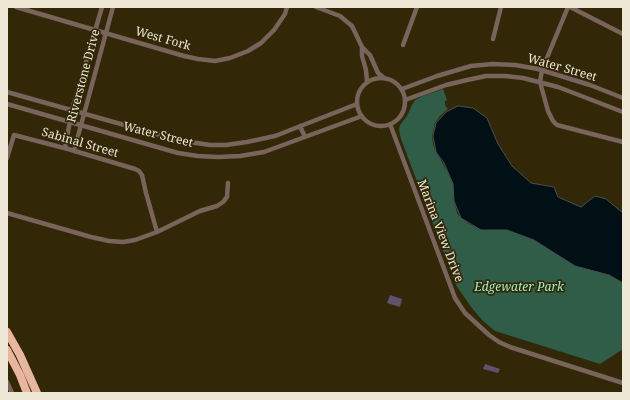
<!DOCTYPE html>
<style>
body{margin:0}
#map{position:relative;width:630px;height:400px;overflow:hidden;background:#322808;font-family:"Noto Serif",serif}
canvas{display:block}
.frame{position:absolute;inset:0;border:8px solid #eee7d6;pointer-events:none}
</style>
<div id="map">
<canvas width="630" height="400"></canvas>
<div class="frame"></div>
</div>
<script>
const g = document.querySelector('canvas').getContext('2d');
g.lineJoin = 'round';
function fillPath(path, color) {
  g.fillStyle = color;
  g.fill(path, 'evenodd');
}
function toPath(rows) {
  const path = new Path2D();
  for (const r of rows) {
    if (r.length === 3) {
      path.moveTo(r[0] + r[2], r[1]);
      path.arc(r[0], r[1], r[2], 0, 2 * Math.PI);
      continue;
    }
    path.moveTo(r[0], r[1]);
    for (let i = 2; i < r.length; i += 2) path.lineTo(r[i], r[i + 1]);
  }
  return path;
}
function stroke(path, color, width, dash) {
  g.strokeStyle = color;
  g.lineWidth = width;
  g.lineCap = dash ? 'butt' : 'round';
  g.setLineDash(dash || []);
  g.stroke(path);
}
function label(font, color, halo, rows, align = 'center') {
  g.font = font + ' "Noto Serif",serif';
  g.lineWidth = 3.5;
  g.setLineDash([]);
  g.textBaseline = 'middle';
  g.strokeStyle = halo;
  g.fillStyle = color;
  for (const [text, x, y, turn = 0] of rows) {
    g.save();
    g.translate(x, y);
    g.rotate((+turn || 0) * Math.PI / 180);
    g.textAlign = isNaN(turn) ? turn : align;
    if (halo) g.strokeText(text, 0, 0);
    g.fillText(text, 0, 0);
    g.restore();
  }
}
fillPath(toPath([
 [443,89,447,100,445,101,445,105,447,108,448,109,440,116,435,123,432,136,433,144,435,150,448,173,453,184,454,201,457,213,459,216,469,224,481,230,508,230,534,240,575,266,609,275,623,283,623,349,600,364,495,331,483,321,471,307,456,285,401,139,399,130,400,125,407,116,412,105,415,100,423,96]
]), '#2f5d48');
const water = toPath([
 [458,106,473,108,487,118,498,144,512,166,531,183,554,187,558,197,581,207,595,196,606,199,623,213,623,283,609,275,575,266,534,240,507,230,481,230,461,218,454,201,453,184,444,163,436,152,433,136,436,123,446,112,458,106]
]);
fillPath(water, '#011015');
stroke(water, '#48504f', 1);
fillPath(toPath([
 [390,295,402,299,400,307,387,303],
 [485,364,500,369,498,373,483,369]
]), '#60516d');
stroke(toPath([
 [16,7,184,56,198,59,215,61,230,58,248,51,261,43,274,30,285,14,287,7],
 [316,7,340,16,352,26,362,47,370,55,378,73,383,77],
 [568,7,542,70,540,82,548,111,553,121,557,125,623,142],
 [570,7,623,34],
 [493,39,501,7],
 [403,45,417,7],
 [362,47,362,56,366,70,367,82],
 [381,102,24],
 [402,89,437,76,471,66,492,64,515,65,538,69,590,85,623,98],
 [7,92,167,137,190,142,210,145,226,145,247,142,275,136,357,104],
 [405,100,446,85,467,80,486,76,505,76,523,78,558,87,623,112],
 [7,104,178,153,198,156,218,157,240,156,264,152,362,116],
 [390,124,455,298,465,313,489,335,499,342,510,347,623,383],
 [300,126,305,137],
 [65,148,72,110,102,7],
 [74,151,113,7],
 [7,158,14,135,68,149,135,169,139,171,142,175,146,193,157,232],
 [7,213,91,237,109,241,123,242,135,240,157,232,200,211,217,206,223,202,227,197,228,183],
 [7,382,12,393]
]), '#78645b', 4.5);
stroke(toPath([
 [7,332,20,355,37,393],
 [7,350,20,375,27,393]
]), '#e8b59f', 8);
label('12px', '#eee7d6', '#322808', [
 ["West Fork",163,39,16],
 ["Water Street",562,68,16],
 ["Riverstone Drive",84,76,-75],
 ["Water Street",158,135,14],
 ["Sabinal Street",80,143,16],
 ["Marina View Drive",440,231,69]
]);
label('italic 12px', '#9ff0c9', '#322808', [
 ["Edgewater Park",519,288]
]);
</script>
